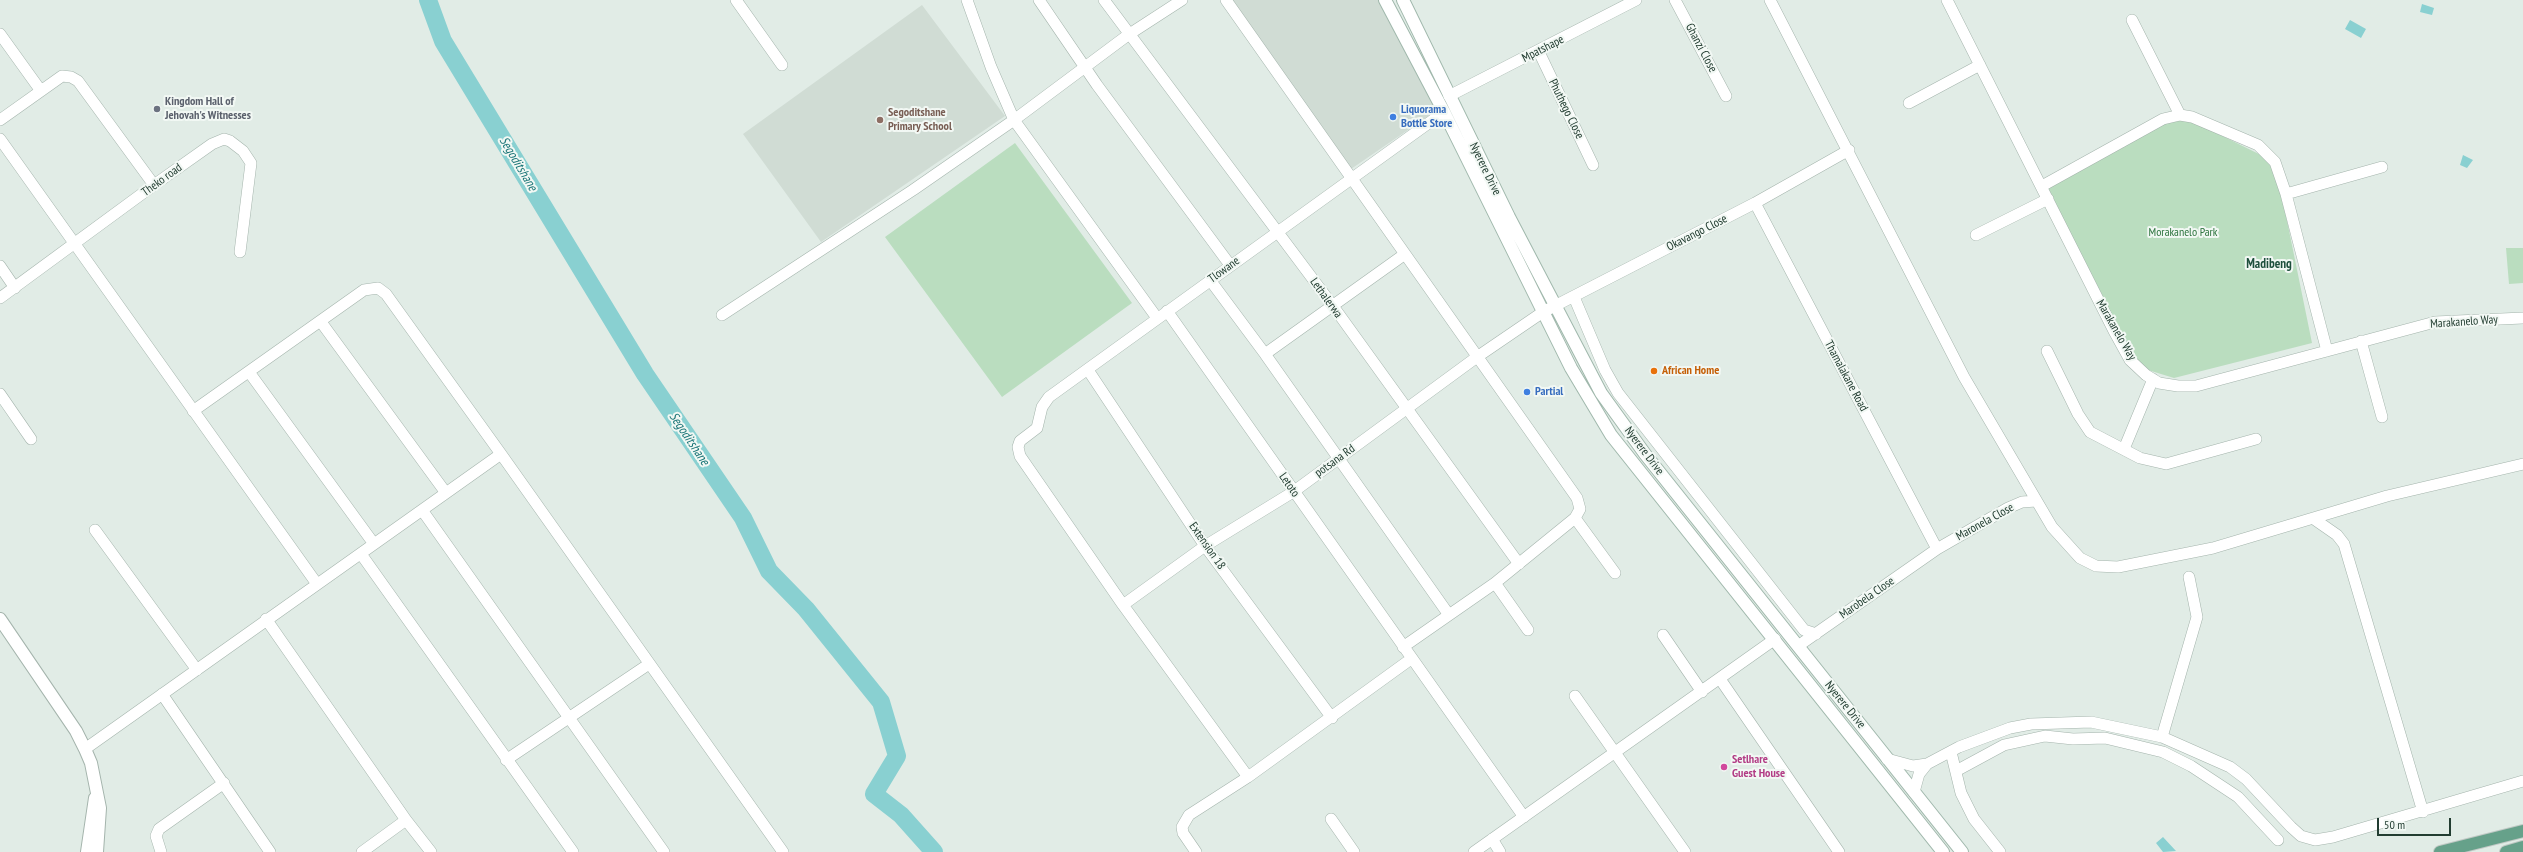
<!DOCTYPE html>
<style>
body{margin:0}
#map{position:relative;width:2523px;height:852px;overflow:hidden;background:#e1ece6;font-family:"PT Sans Narrow",sans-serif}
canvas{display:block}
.scale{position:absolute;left:2377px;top:818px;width:74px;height:18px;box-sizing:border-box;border:2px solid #223d31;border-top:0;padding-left:5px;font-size:12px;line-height:14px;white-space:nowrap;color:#223d31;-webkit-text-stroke:3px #f2f8f4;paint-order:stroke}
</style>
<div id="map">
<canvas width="2523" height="852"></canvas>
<div class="scale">50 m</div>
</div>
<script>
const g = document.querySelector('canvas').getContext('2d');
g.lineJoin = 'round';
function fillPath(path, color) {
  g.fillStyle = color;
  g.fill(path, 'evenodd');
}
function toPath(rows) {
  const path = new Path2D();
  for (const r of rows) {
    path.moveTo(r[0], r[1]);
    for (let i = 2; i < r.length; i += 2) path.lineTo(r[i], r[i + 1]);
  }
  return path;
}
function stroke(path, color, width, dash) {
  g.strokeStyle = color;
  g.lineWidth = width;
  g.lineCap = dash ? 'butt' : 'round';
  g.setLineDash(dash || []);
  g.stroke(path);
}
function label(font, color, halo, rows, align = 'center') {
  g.font = font + ' "PT Sans Narrow",sans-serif';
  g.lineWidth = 4;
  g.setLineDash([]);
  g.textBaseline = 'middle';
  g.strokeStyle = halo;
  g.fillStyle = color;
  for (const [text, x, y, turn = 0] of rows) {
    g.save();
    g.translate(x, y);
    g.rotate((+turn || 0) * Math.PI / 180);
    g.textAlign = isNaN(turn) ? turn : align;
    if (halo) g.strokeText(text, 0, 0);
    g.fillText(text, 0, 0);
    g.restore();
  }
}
fillPath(toPath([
 [1232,0,1385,0,1440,108,1351,169],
 [922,5,1005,116,821,242,743,134]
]), '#d0dcd4');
fillPath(toPath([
 [2180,115,2275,162,2312,343,2174,378,2148,370,2130,360,2042,186],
 [1015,143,1132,303,1002,397,885,237],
 [2506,248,2523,248,2523,283,2509,284]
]), '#baddbf');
fillPath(toPath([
 [2422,4,2434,8,2432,15,2420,12],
 [2350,20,2366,29,2361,38,2345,29],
 [2463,155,2473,160,2467,168,2460,165],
 [2163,837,2176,851,2163,852,2156,843]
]), '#89d0d1');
stroke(toPath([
 [428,0,443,41,645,374,743,518,769,571,806,609,881,702,897,756,874,794,901,815,934,852]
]), '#89d0d1', 18);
const minor = toPath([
 [736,0,782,65],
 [967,0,991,67,1014,120,1157,318],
 [1039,0,1097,85,1230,265],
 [1104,0,1333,306,1519,564],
 [1226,0,1577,498,1580,509,1575,518,1495,583,1403,647],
 [1675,0,1726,96],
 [1770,0,1964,377,2052,527,2080,558,2096,566,2118,567,2213,548,2387,496,2523,464],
 [1947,0,2114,331,2130,360,2146,375,2159,383,2178,386,2196,386,2435,322,2523,318],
 [2132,20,2180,115],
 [0,34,41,91],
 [1539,52,1593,165],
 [1449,96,1636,0],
 [1909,103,1980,65],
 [0,120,62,76,71,77,78,81,154,185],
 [0,139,317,584],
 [2042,186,2163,119,2180,115,2192,117,2258,145,2275,162,2286,194,2327,351],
 [2286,194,2382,167],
 [1755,203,1937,549],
 [1976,235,2048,199],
 [0,266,15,288],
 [1210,280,1265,354,1449,615],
 [1574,297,1605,370,1618,393,1804,630,1816,634],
 [0,298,154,185,212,144,224,139,230,141,243,151,251,163,240,252],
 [1167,311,1524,817],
 [722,315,913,190,1014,120,1128,35,1182,0],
 [321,322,446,493],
 [2361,341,2382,417],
 [2047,351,2078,414,2090,432,2140,458,2166,464,2256,439],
 [1265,354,1405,254],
 [1088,370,1205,546,1332,718],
 [249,372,374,544],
 [0,394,31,439],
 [193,411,364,290,378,288,386,294,501,454,783,852],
 [2124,449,2153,379],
 [422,510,664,852],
 [1575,518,1615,573],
 [2314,519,2337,535,2344,544,2423,812],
 [95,530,197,670],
 [361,554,573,852],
 [1495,583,1528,630],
 [1123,605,1205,546,1293,492,1477,357,1543,312,1755,203,1849,150],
 [266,619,406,820,362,852],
 [1663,635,1702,692],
 [1798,646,1937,549,2008,508,2022,502,2036,501],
 [1720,679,1839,852],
 [162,694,270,852],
 [1575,696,1685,852],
 [2162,737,2197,617,2189,577],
 [85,749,501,454],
 [1951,752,1961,793,1974,819,2000,852],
 [1887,759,1913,766,1927,764,1959,747,2010,728,2031,724,2091,722,2162,737,2230,767,2246,779,2291,827,2301,836,2315,840,2333,837,2523,781],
 [506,760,649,664],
 [1956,771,2004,745,2045,736,2073,739,2105,738,2163,752,2191,766,2238,797,2278,840],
 [1248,777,1123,605,1020,456,1018,447,1020,441,1037,428,1042,407,1049,397,1444,112],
 [1914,792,1919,774,1927,764],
 [1331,819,1354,852],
 [406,820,431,852],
 [1492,839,1500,852],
 [161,852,156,836,159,829,224,783],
 [1196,852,1183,833,1182,827,1189,815,1248,777,1411,659],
 [1474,852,1775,639]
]);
const tertiary = toPath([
 [0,619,76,731,85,749,91,763,100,808,97,852],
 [87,852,95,798]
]);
const secondary = toPath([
 [1385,0,1444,112,1571,368,1611,435,1943,852],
 [1403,0,1509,217,1601,393,1645,454,1962,852]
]);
const primary = toPath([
 [2440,852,2523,831],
 [2506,852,2523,847]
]);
stroke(minor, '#a4b4ac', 12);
stroke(tertiary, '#a4b4ac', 14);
stroke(secondary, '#a0b8ac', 14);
stroke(primary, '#c1c9c5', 14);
stroke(minor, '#fff', 11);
stroke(tertiary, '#fff', 12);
stroke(secondary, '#fff', 12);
stroke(primary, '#66a18a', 12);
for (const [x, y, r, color] of [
 [157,109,4,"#6b7280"],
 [1393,117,4,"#3f7fe0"],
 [880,120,4,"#8d6e63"],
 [1654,371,4,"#e8710a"],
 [1527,392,4,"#3f7fe0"],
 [1724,767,4,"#d1479c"]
]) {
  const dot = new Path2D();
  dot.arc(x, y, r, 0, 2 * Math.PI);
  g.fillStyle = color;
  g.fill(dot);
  stroke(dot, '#f2f8f4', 1.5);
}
label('12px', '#223d31', '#f2f8f4', [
 ["Ghanzi Close",1701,48,62],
 ["Mpatshape",1543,49,-27],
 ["Phuthego Close",1566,109,64],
 ["Nyerere Drive",1485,169,64],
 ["Theko road",162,180,-36],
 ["Okavango Close",1697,233,-27],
 ["Tlowane",1224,270,-36],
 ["Lethalerwa",1326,298,54],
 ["Marakanelo Way",2464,322,-4],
 ["Marakanelo Way",2116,330,60],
 ["Thamalakane Road",1846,376,62],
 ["Nyerere Drive",1644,451,53],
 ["potsana Rd",1335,461,-36],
 ["Letoto",1289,485,55],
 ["Maronela Close",1985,522,-29],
 ["Extension 18",1207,546,55],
 ["Marobela Close",1867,598,-35],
 ["Nyerere Drive",1845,705,51]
]);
label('bold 12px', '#5b616d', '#f2f8f4', [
 ["Kingdom Hall of",165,102],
 ["Jehovah's Witnesses",165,116]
], 'left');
label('bold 12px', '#366cbe', '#f2f8f4', [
 ["Liquorama",1401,110],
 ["Bottle Store",1401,124],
 ["Partial",1535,392]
], 'left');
label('bold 12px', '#785e54', '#f2f8f4', [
 ["Segoditshane",888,113],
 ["Primary School",888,127]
], 'left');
label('12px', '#2c733d', '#f2f8f4', [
 ["Morakanelo Park",2183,233]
]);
label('bold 12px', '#c56008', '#f2f8f4', [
 ["African Home",1662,371]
], 'left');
label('bold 12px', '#b23c85', '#f2f8f4', [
 ["Setlhare",1732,760],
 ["Guest House",1732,774]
], 'left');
label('italic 13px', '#1c7678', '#f2f8f4', [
 ["Segoditshane",518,164,59],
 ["Segoditshane",689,439,56]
]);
label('bold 13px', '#1d4f3c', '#f2f8f4', [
 ["Madibeng",2269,264]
]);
</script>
